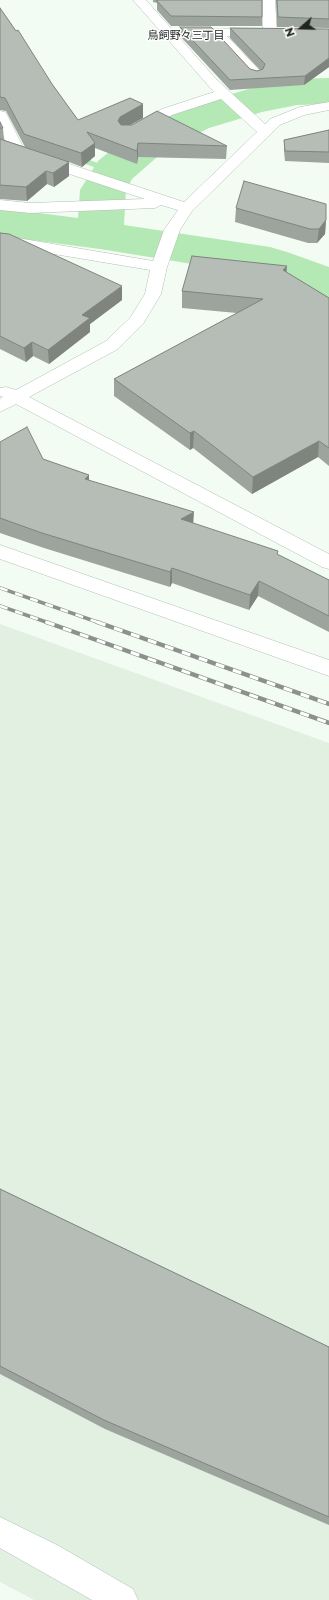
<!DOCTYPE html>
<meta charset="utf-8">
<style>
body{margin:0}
#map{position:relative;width:329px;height:1600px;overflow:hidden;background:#f3fcf3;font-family:Montserrat,sans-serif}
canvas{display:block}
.north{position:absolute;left:281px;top:8px;width:40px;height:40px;-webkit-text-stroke:3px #fff;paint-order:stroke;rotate:250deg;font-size:11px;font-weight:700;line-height:16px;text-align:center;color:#212421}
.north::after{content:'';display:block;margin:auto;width:14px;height:18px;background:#212421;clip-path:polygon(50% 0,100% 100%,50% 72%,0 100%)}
</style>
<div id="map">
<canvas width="329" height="1600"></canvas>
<div class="north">N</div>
</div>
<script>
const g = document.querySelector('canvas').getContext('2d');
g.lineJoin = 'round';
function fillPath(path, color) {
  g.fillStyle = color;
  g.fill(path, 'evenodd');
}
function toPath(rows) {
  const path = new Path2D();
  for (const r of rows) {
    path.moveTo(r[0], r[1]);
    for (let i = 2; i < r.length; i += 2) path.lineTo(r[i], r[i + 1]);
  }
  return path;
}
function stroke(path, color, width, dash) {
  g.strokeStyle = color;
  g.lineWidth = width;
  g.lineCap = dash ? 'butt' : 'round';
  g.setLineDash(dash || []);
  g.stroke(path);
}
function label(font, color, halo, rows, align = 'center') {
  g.font = font + ' Montserrat,"Noto Sans JP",sans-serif';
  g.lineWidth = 3;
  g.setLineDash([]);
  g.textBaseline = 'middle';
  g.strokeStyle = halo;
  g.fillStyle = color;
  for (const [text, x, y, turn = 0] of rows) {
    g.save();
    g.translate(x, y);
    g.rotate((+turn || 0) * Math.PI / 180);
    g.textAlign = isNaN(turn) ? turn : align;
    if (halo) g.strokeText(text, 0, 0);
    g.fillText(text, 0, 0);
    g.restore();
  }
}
fillPath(toPath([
 [0,624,329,743,329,1600,34,1600,0,1582]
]), '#e2f0e2');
fillPath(toPath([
 [71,155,77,155,118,171,117,173,111,173,71,159,71,155]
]), '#b4e9b5');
fillPath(toPath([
 [329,78,329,104,297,105,262,112,209,128,164,151,132,179,126,190,124,225,270,247,287,252,329,267,329,301,311,297,303,291,260,275,100,249,0,236,0,208,78,218,80,190,98,161,132,133,179,110,255,87,297,79,329,78]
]), '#b4e9b5');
const minor = toPath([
 [133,0,146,0,216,79,265,124,270,119,300,107,329,102,329,110,304,115,280,125,192,211,180,230,167,267,161,294,143,324,118,349,29,397,329,554,329,569,322,567,16,404,0,412,0,399,3,397,0,396,0,388,6,387,16,390,106,341,130,318,145,294,150,270,0,245,0,235,153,261,164,230,178,210,161,205,155,208,30,213,0,210,0,200,30,203,145,199,0,151,0,142,7,144,0,129,0,111,5,112,7,115,24,149,184,202,257,132,221,99,172,115,141,132,136,133,131,132,129,129,131,126,162,109,214,92,133,0],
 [263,0,275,0,277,33,275,36,227,36,261,72,263,75,261,78,251,78,212,36,186,36,181,35,179,32,181,29,186,28,263,30,263,0],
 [0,545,329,660,329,676,0,559,0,545],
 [0,1517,59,1546,133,1589,138,1600,92,1600,0,1548,0,1517]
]);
stroke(minor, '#b5bdb5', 1);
fillPath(minor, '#fff');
const railFar1 = toPath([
 [0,588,100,623],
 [0,606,49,623]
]);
const rail = toPath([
 [46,622,329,723],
 [97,622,329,704]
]);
stroke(railFar1, '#8b918b', 3.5);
stroke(rail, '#8b918b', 4.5);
stroke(railFar1, '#fff', 2.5, [8]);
stroke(rail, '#fff', 3, [9]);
fillPath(toPath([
 [153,0,262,0,262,26,171,26,157,10,157,3,153,2],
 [276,0,329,0,329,28,277,27],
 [0,8,52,84,78,120,143,104,143,118,130,125,227,146,226,159,138,157,137,164,95,148,95,156,82,167,69,162,69,176,54,187,47,184,27,201,0,199,0,122,3,128,4,140,25,147,6,111,0,110],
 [180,27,250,69,257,71,260,70,230,38,230,28,329,29,329,67,304,85,230,90,180,36],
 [329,130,329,163,285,161,284,151,284,140],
 [236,208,326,220,325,234,317,243,308,243,235,222],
 [0,233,122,300,90,324,90,332,49,364,33,356,26,362,0,349],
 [286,272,329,298,329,466,318,457,252,494,193,448,190,450,114,396,114,379,237,313,182,308,182,291],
 [0,442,43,459,89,475,89,480,193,523,278,555,329,580,329,632,258,596,249,610,172,583,170,587,44,548,0,533],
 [0,1189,329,1347,329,1525,105,1429,0,1374]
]), '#9da39d');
fillPath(toPath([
 [329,58,329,67,304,85,305,76],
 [143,104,143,118,121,130,118,121,120,117],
 [95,143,95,156,82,167,81,153],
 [138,143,138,157,137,164,137,151],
 [69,162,69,176,54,187,53,173],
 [46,171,47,184,27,201,26,187],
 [326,220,325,234,317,243,319,229],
 [287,266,286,282,283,270],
 [122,286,122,300,90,324,90,332,49,364,48,350,82,315],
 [32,342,33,356,26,362,24,348],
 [194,431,193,448,190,450,190,433],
 [319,441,318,457,252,494,253,477],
 [89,475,89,490,85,479],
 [194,512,193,527,181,519],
 [172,568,172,583,170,587,170,572],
 [259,581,258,596,249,610,250,595]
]), '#7f847f');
const building = toPath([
 [157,0,262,0,262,17,171,16,157,1,157,0],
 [277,0,329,0,329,19,278,17,277,0],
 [0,8,16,31,18,30,52,84,78,120,130,98,143,104,120,117,118,121,121,125,132,125,157,111,227,146,138,143,137,151,87,132,95,143,81,153,24,134,5,98,0,97,0,8],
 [180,27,211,27,250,69,257,71,263,69,265,64,230,28,329,29,329,58,305,76,230,80,180,27],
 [0,122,3,128,0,128,0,122],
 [329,130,329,152,285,151,284,140,329,130],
 [0,139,69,162,53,173,46,171,26,187,0,185,0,139],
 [244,181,326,204,326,220,319,229,310,229,236,208,244,181],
 [0,233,9,234,122,286,82,315,90,318,48,350,32,342,24,348,0,336,0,233],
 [192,256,287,266,283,270,329,298,329,448,319,441,253,477,194,431,190,433,114,379,263,299,182,291,192,256],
 [27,427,43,459,89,475,85,479,194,512,181,519,278,551,277,554,329,580,329,616,259,581,250,595,172,568,170,572,42,533,0,518,0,442,27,427],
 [0,1189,329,1347,329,1517,104,1420,0,1366,0,1189]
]);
fillPath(building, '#b6bdb6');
stroke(building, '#7f847f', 1);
label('11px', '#212421', '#fff', [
 ["鳥飼野々三丁目",186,36]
]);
</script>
